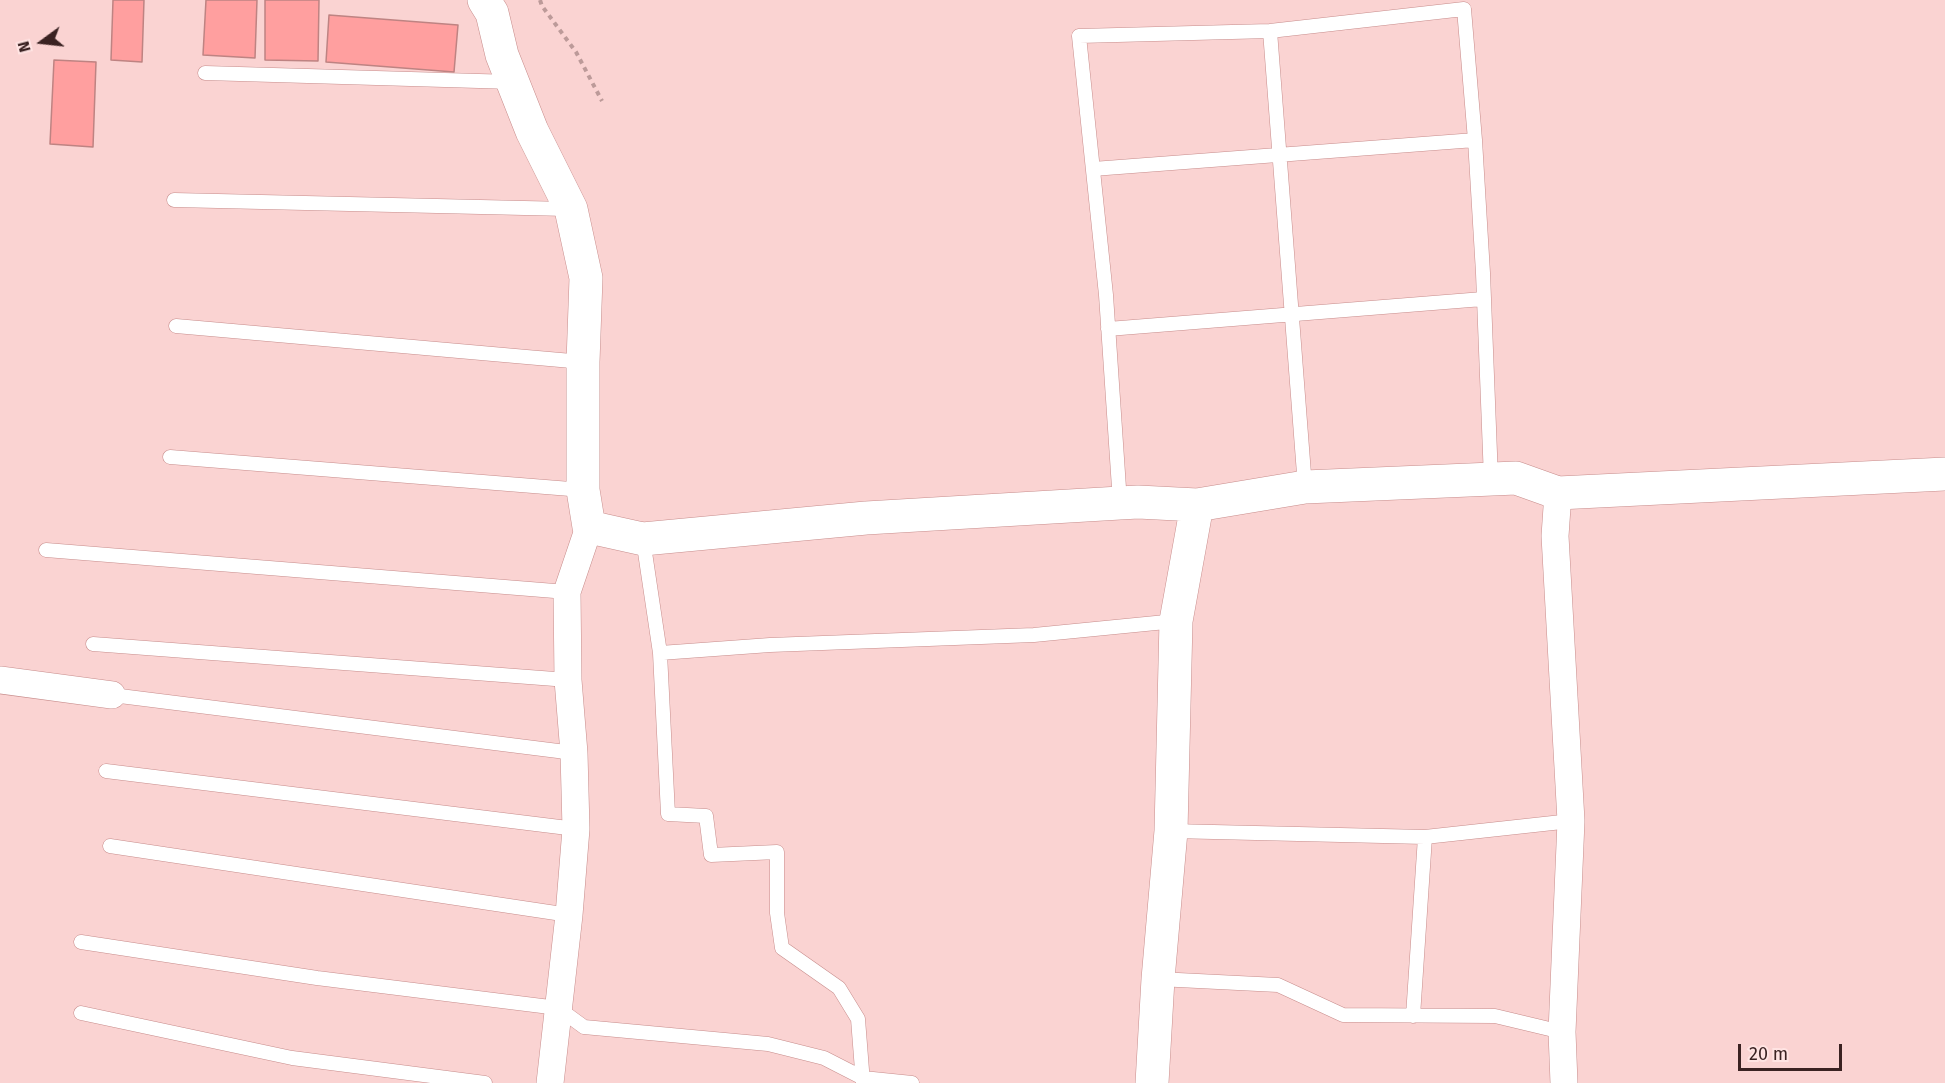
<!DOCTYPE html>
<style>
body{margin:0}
#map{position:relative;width:1945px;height:1083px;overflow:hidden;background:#fad3d2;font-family:"Fira Sans",sans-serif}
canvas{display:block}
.north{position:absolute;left:12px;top:12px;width:60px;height:60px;-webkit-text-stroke:4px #ffe4e3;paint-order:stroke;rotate:255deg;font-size:16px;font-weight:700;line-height:24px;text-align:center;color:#3a2222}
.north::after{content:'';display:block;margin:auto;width:21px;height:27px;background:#3a2222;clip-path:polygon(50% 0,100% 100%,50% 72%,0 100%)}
.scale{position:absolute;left:1738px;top:1044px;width:104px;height:27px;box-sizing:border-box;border:3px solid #3a2222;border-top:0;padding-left:8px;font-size:18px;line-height:21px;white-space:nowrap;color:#3a2222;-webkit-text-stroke:4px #ffe4e3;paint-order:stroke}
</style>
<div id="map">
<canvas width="1945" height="1083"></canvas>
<div class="north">N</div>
<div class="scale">20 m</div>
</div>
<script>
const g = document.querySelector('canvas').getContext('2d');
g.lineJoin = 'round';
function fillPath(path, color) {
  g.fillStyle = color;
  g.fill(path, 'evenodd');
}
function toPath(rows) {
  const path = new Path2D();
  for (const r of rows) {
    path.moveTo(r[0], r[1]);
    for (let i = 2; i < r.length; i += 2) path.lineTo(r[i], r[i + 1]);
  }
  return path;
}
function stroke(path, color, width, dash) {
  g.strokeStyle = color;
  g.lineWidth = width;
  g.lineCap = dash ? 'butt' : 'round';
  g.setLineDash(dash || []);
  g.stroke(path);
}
const building = toPath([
 [113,0,144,0,142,62,111,60,113,0],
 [206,0,257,0,255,58,203,55,206,0],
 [265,0,319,0,318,61,265,60,265,0],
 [329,15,458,25,454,72,326,62,329,15],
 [54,60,96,62,93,147,50,144,54,60]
]);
fillPath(building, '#ff9f9f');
stroke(building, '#be8382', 1.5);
const service = toPath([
 [1270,31,1305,487],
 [205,73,513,82],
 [1093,169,1475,140],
 [174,200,568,209],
 [176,326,583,362],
 [1108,329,1483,299],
 [170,457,583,490],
 [1120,503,1106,295,1079,36,1270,31,1464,9,1475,140,1483,273,1491,479],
 [643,539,660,653,668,814,706,816,711,855,777,852,777,913,782,948,839,988,858,1019,863,1083],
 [46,550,567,592],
 [93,644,568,680],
 [660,653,770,645,1034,635,1176,621],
 [112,695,574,753],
 [106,771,576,829],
 [1171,831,1425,837,1571,821],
 [110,846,569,915],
 [81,942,317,978,558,1008,584,1027,768,1044,824,1058,863,1078,912,1083],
 [1158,979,1278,985,1343,1015,1495,1016,1562,1032],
 [81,1013,292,1058,485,1083],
 [1413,1016,1425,837]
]);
const minor = toPath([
 [1558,493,1555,536,1571,821,1562,1032,1564,1083],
 [0,680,112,695],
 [550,1083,569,915,576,829,574,753,568,680,567,592,589,527]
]);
const tertiary = toPath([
 [484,0,492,13,502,55,532,131,571,209,586,278,583,362,583,490,589,527,643,539,866,518,1120,503,1138,502,1197,505,1305,487,1516,478,1558,493,1945,474],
 [1152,1083,1158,979,1171,831,1176,621,1197,505]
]);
stroke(service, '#c78c8b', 15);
stroke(minor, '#c78c8b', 28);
stroke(tertiary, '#c78c8b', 34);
stroke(toPath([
 [540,0,542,6,576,52,602,101]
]), '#bc9a99', 4, [4.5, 4.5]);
stroke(service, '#fff', 14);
stroke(minor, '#fff', 27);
stroke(tertiary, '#fff', 33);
</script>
